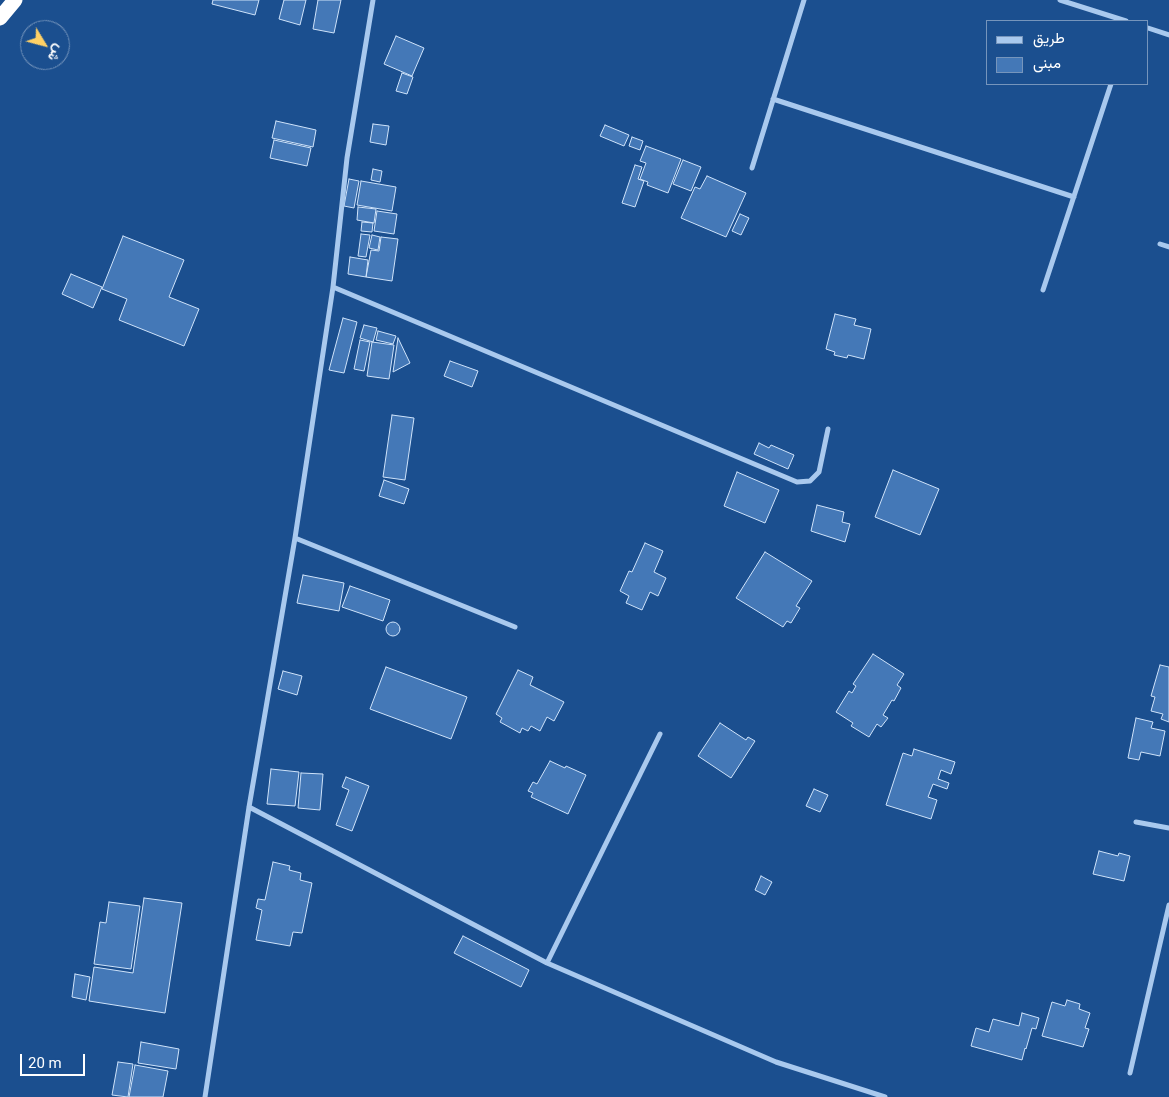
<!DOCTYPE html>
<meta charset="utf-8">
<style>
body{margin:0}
#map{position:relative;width:1169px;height:1097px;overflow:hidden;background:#1b4f8f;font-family:Roboto,Vazirmatn,sans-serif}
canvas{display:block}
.legend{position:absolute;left:986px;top:20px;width:162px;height:65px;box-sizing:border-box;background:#1b4f8f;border:1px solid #7695bc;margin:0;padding:6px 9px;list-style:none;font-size:15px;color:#fff}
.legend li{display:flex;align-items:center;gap:10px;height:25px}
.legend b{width:25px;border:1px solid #7695bc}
.north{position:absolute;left:20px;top:20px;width:50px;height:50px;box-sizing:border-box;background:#1b4f8f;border:1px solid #7695bc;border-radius:50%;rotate:127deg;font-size:14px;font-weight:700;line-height:20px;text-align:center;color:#fff}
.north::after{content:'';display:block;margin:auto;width:18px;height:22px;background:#ffd166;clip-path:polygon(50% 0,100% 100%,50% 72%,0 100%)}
.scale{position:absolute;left:20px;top:1054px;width:65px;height:22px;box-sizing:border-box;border:2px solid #fff;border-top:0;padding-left:6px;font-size:15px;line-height:18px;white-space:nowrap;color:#fff;-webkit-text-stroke:4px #1b4f8f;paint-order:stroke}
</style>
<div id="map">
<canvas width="1169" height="1097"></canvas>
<ul class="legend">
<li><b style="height:6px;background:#a9c9ee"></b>طريق</li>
<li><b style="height:14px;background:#4478b7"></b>مبنى</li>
</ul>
<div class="north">ش</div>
<div class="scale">20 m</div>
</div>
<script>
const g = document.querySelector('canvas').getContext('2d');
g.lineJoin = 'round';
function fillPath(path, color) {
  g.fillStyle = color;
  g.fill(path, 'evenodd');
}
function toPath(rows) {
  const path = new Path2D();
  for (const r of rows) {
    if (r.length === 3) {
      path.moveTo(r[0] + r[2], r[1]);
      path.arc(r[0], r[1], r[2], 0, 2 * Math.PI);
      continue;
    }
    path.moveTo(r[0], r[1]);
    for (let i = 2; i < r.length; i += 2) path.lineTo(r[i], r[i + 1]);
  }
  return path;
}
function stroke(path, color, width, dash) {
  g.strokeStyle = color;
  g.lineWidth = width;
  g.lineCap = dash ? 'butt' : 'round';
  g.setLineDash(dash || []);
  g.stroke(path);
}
const building = toPath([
 [213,0,259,0,255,15,212,4,213,0],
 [284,0,306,0,300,25,279,19,284,0],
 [318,0,341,0,334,33,313,29,318,0],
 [396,36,424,48,412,76,384,64,396,36],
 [402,73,413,77,407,94,396,91,402,73],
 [276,121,316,130,313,147,272,138,276,121],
 [373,124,389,126,386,145,370,142,373,124],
 [605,125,629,135,624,146,600,136,605,125],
 [632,137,643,141,640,150,629,146,632,137],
 [274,140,311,148,307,166,270,158,274,140],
 [646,146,681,159,668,193,647,185,648,182,640,179,646,163,640,161,646,146],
 [683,160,701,167,691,191,673,184,683,160],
 [635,165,642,167,638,179,644,181,635,207,622,203,635,165],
 [373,169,382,171,380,182,371,180,373,169],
 [707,176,746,193,726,237,681,218,695,187,700,189,707,176],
 [349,179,359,181,354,208,344,206,349,179],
 [361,181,396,187,392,211,357,205,361,181],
 [358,207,376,209,374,223,357,220,358,207],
 [377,211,397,214,394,234,374,231,377,211],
 [740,214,749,218,741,235,732,231,740,214],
 [362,222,373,223,372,232,361,231,362,222],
 [361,234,370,235,366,257,358,256,361,234],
 [372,235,380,237,378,250,369,248,372,235],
 [123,236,184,260,169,297,199,309,184,346,119,320,127,299,102,289,123,236],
 [381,237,398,239,392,281,366,277,371,250,379,251,381,237],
 [350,257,368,260,366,277,348,274,350,257],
 [71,274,102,287,93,308,62,294,71,274],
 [835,314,856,319,854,325,871,329,864,359,848,355,847,358,834,355,835,352,826,349,835,314],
 [343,318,357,322,344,373,329,370,343,318],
 [364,325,377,328,373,342,360,338,364,325],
 [378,331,396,336,393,344,376,340,378,331],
 [398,338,410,363,393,372,398,338],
 [360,340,370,342,364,371,354,369,360,340],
 [372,342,394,345,389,379,367,376,372,342],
 [450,361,478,371,472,387,444,376,450,361],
 [392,415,414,418,405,480,383,477,392,415],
 [759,443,769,448,771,445,794,455,788,469,754,454,759,443],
 [893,470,939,489,920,535,875,517,893,470],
 [737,472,779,490,765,523,724,506,737,472],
 [384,480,409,489,404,504,379,496,384,480],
 [817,505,844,512,842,522,850,524,845,542,811,531,817,505],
 [645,543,663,551,654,572,666,578,658,596,650,592,642,610,626,603,629,596,620,591,629,571,632,572,645,543],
 [765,552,812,581,796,606,800,608,791,623,787,621,783,627,736,598,765,552],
 [303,575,344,583,339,611,297,603,303,575],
 [350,586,390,600,383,621,342,607,350,586],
 [393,629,7],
 [873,654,904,674,897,685,901,688,894,701,892,700,883,715,888,718,881,727,877,724,869,737,851,726,853,723,836,712,849,691,852,693,856,686,853,684,873,654],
 [1160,665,1169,667,1169,722,1161,719,1163,714,1151,711,1155,697,1151,696,1160,665],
 [386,667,467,697,451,739,370,709,386,667],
 [518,670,533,677,530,685,564,702,554,721,547,717,540,731,531,726,528,731,522,728,520,733,500,722,502,718,496,714,518,670],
 [283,671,302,676,297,695,278,689,283,671],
 [1136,718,1153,722,1151,728,1165,731,1160,756,1141,752,1139,760,1128,758,1136,718],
 [720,723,746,740,748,737,755,741,731,778,698,756,720,723],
 [914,749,955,762,951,774,941,770,938,779,949,783,947,789,933,784,928,797,937,800,931,819,886,805,903,753,912,756,914,749],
 [550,761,565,768,566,766,586,775,568,814,531,797,533,793,528,791,533,782,537,784,550,761],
 [271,769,299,772,295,806,267,804,271,769],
 [301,773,323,774,320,810,298,808,301,773],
 [346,777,369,786,352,831,336,825,349,790,342,787,346,777],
 [814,789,828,795,820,812,806,806,814,789],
 [1099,851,1118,856,1119,853,1130,856,1124,881,1093,874,1099,851],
 [273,862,290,866,289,870,301,873,300,880,312,883,302,933,293,932,290,946,256,940,262,910,256,908,258,899,265,900,273,862],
 [761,876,772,882,765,895,755,890,761,876],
 [144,898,182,903,165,1013,89,1001,94,967,133,973,144,898],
 [109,902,140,906,131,969,94,964,100,922,106,923,109,902],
 [463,936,529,970,521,987,454,953,463,936],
 [75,974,90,977,86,1000,72,997,75,974],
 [1067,1000,1080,1004,1079,1009,1090,1013,1085,1028,1089,1029,1083,1047,1042,1036,1052,1002,1065,1006,1067,1000],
 [1022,1013,1039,1018,1036,1029,1032,1028,1026,1049,1025,1048,1022,1060,971,1046,976,1028,989,1032,993,1019,1019,1026,1022,1013],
 [141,1042,179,1049,176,1069,138,1063,141,1042],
 [118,1062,133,1064,128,1097,112,1095,118,1062],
 [135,1065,168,1071,163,1097,129,1097,135,1065]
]);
fillPath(building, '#4478b7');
stroke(building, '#cfe3fa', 1);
stroke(toPath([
 [1060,0,1126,21],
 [1148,28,1169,35],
 [773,99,1074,197],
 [752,168,804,0],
 [1160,244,1169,247],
 [333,287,797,482,810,481,819,472,828,429],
 [1043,290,1111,84],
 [295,538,515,627],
 [249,807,547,963,776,1062,885,1097],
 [1136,822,1169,828],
 [547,963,660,734],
 [1130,1073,1169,905],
 [205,1097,249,807,295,538,333,287,347,158,373,0]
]), '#a9c9ee', 5);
stroke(toPath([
 [0,18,15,0]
]), '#fff', 15);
</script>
